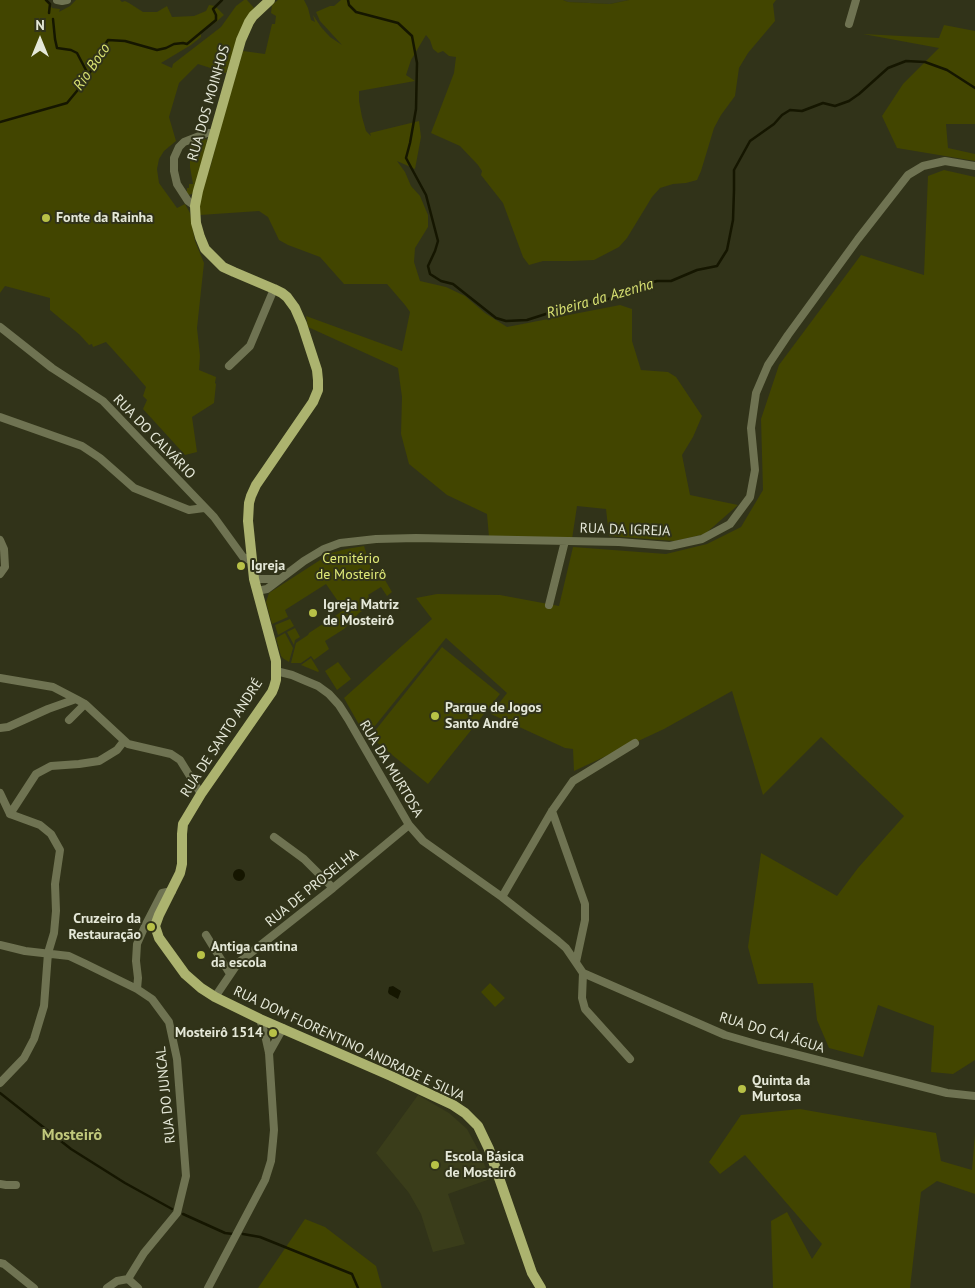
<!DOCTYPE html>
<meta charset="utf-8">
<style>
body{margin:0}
#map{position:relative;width:975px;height:1288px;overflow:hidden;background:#313319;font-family:"PT Sans",sans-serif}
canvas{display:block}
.north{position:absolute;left:15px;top:15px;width:50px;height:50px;-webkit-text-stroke:4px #313319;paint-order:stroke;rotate:0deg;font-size:14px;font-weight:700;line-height:20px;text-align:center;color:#e5e8d8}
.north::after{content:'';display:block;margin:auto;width:18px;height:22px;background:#e5e8d8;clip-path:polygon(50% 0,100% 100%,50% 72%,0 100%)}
</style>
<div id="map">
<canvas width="975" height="1288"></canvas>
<div class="north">N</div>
</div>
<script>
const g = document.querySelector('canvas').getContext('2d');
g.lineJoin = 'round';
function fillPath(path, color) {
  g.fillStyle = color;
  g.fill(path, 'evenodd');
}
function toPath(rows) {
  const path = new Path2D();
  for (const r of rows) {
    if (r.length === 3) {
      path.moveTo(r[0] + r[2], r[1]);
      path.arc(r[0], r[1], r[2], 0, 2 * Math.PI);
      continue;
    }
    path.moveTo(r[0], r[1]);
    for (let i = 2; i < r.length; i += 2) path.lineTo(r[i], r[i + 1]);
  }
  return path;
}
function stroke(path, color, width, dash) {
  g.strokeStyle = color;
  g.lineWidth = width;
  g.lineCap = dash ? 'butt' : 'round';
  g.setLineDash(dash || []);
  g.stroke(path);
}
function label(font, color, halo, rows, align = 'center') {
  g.font = font + ' "PT Sans",sans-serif';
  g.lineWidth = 4;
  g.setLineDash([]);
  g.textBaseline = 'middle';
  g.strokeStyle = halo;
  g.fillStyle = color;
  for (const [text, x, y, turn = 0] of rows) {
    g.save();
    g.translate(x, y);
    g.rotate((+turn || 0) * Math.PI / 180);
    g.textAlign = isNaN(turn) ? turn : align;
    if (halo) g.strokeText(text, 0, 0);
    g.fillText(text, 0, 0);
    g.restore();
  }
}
fillPath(toPath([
 [563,0,629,0,610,4,568,2],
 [418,1095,449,1113,467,1129,480,1153,490,1179,448,1194,465,1244,433,1252,421,1214,409,1193,376,1153]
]), '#3a3d1a');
fillPath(toPath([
 [0,0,46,0,50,4,52,8,60,9,59,12,70,6,76,0,120,0,122,2,125,1,129,3,143,12,157,12,167,6,172,17,194,16,206,11,209,5,215,6,224,15,216,22,201,32,201,37,191,45,161,63,172,68,173,64,221,27,236,6,244,0,247,0,254,8,240,32,226,73,198,64,179,83,169,117,176,141,164,151,159,159,157,169,159,183,177,208,185,204,190,213,195,241,204,263,197,328,200,356,199,370,216,377,215,383,216,384,214,403,192,417,197,452,185,455,143,409,147,400,143,396,146,387,134,373,106,342,93,347,92,344,89,345,80,335,50,310,50,298,5,286,0,293],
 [278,0,304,0,308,8,311,20,315,22,313,15,321,27,330,37,342,45,320,21,316,12,330,6,334,6,341,0,563,0,568,2,610,4,629,0,776,0,773,4,775,21,748,53,739,68,735,96,721,115,714,128,701,171,697,180,686,183,673,184,660,188,652,197,627,238,619,247,594,260,572,261,543,261,529,265,523,257,503,203,481,175,482,171,478,165,460,146,431,133,454,73,456,57,449,56,443,51,438,53,433,49,430,40,426,35,411,60,406,75,415,81,359,91,359,101,362,117,366,131,371,136,370,133,419,121,421,137,415,169,397,161,405,172,411,186,420,196,428,215,428,227,415,248,414,262,420,281,446,287,465,296,485,313,507,327,620,305,632,309,632,341,641,370,668,372,676,377,702,416,693,437,682,455,690,495,738,505,705,534,675,541,609,536,606,509,577,506,572,539,489,537,487,514,447,495,409,464,401,434,402,397,398,368,308,327,306,316,402,351,410,312,405,305,387,284,344,284,320,257,288,245,279,240,268,217,259,211,200,215,198,197,210,168,221,126,243,51,265,54,272,24,275,24,276,16,271,13,272,5],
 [944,25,975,31,975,124,946,124,948,148,975,154,975,161,897,148,882,116,903,84,939,48,863,34,939,38],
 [204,138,207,140,203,160,193,193,192,194,188,195,184,191,187,191,187,188,189,188,189,184,193,184,190,167,190,143],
 [944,170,975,177,975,1060,953,1074,931,1072,934,1026,878,1005,863,1057,829,1048,817,1020,813,983,758,984,748,947,761,853,837,896,858,868,904,816,821,737,763,795,732,691,664,729,574,771,573,749,565,748,491,714,507,693,446,638,366,737,344,698,432,619,416,598,437,594,500,595,559,606,573,547,666,554,707,544,741,527,763,490,761,419,779,365,861,255,924,275,928,176],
 [364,546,375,581,385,580,392,592,387,596,381,587,368,595,373,604,359,613,344,629,325,641,329,649,314,660,311,656,301,663,291,663,296,643,308,635,309,633,344,610,326,584,285,610,288,617,272,624,266,602,269,593,331,553,346,549],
 [290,619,294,626,278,635,275,625],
 [295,628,300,637,295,640,294,645,287,632],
 [285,633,293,648,289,662,284,659,281,656,276,638],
 [442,647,500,694,428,784,370,737],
 [311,658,319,671,318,672,301,665],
 [338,662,351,679,337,690,325,671],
 [490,983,505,998,495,1007,481,992],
 [800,1109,936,1133,941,1161,972,1170,975,1134,975,1194,937,1181,921,1192,910,1288,773,1288,771,1221,787,1212,812,1259,822,1244,745,1155,720,1174,709,1162,741,1115],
 [305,1219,325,1227,376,1266,382,1288,258,1288]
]), '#424500');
fillPath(toPath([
 [239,875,6],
 [393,986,401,991,398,999,389,994,388,992,389,987]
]), '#151600');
stroke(toPath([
 [46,0,50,4,49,13],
 [348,0,349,5,356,12,398,23,412,36,417,63,416,109,410,143,406,158,426,195,438,241,435,251,428,266,430,274,441,281,453,284,496,318,506,321,527,320,574,305,619,297,632,288,657,281,671,281,697,270,717,266,727,250,733,220,734,190,734,170,750,141,774,124,782,115,790,110,802,111,823,103,835,106,849,101,859,94,888,68,906,61,925,62,947,70,975,88],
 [53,19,55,39,57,48,71,50,77,53,88,74],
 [0,122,67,103,86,80,94,65,100,60,104,54,106,43,108,40,125,41,157,50,166,48,174,44,183,43,187,44,216,20,216,15,213,9,222,0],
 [0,1093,71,1149,125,1183,172,1209],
 [183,1214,225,1233,233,1234],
 [243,1234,260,1237,352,1274,358,1288]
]), '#151600', 2.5);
stroke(toPath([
 [57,0,62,1,67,0],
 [849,24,856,0],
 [195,206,188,201,177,184,174,171,174,158,179,147,184,142,207,133,215,133],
 [0,327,52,368,103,401,214,517,243,557,252,561],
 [229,366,250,346,274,289],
 [0,417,82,446,100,458,134,488,189,510,204,508],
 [0,540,4,549,5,567,0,574],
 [254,579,280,579],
 [257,591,267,589,304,561,324,549,340,543,376,539,416,538,619,542,670,546,702,539,730,524,750,497,755,470,751,428,756,393,768,365,788,335,858,239,908,175,923,166,945,161,975,166],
 [549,605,565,541],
 [276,671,292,675,306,681,318,686,329,694,339,705,348,719,409,825,423,841,502,897,558,941,566,948,583,973,725,1035,763,1046,947,1093,975,1096],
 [0,678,53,687,76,699,85,704,128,744,171,754,180,760,201,794],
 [69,720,85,704],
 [0,728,8,727,48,709,76,699],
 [0,793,10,814],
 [552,811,585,904,585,920,576,962],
 [10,814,36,774,51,766,79,764,99,761,117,750,124,741],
 [274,837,304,859,333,888],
 [502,897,552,811,573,781,635,743],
 [206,935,230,974],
 [0,945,25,951,69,956,86,964,137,989,152,999,169,1022,177,1059,186,1176,177,1213,144,1253,128,1279],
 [583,973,582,998,585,1009,630,1059],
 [137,989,138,978,136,961,137,944,145,926,162,893,172,891],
 [215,997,238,963,333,888,409,825],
 [269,1053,283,1028],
 [0,1083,24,1058,34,1039,44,1006,48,953,54,933,56,911,55,884,60,850,51,834,40,825,10,814],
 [0,1184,6,1185,16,1185],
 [0,1263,4,1264,34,1288],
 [128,1279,138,1288],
 [107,1288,117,1281,128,1279],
 [208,1288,265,1180,271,1161,273,1141,274,1130,269,1053,265,1035,260,1019]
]), '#6f7352', 8);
stroke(toPath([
 [270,0,253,16,249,22,241,40,198,191,195,206,196,223,200,237,205,249,223,267,234,272,274,289,282,293,287,297,295,308,302,324,317,370,318,380,318,390,313,402,256,485,251,496,249,503,248,521,254,579,276,661,276,680,274,687,272,692,201,794,183,824,182,834,182,864,180,873,159,915,155,926,159,938,185,974,201,988,215,997,260,1019,391,1076,453,1105,465,1113,478,1126,489,1149,532,1273,541,1288]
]), '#acb36f', 10);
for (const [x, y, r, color] of [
 [46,218,5,"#b8c147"],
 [241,566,5,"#b8c147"],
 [313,613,5,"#b8c147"],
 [435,716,5,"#b8c147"],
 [151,927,5,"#b8c147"],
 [201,955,5,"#b8c147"],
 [273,1033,5,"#b8c147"],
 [742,1089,5,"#b8c147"],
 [435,1165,5,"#b8c147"]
]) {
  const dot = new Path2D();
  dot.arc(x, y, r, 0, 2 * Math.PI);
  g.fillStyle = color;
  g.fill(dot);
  stroke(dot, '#313319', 2);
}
label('14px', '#e5e8d8', '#313319', [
 ["RUA DOS MOINHOS",209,103,-74],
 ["RUA DO CALVÁRIO",154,437,46],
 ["RUA DA IGREJA",625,530,2],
 ["RUA DE SANTO ANDRÉ",222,738,-57],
 ["RUA DA MURTOSA",391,769,59],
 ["RUA DE PROSELHA",312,888,-39],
 ["RUA DO CAI ÁGUA",772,1033,17],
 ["RUA DOM FLORENTINO ANDRADE E SILVA",349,1044,25],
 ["RUA DO JUNCAL",166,1095,-96]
]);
label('bold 14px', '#e5e8d8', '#313319', [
 ["Fonte da Rainha",56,218],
 ["Igreja",251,566],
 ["Igreja Matriz",323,605],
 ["de Mosteirô",323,621],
 ["Parque de Jogos",445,708],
 ["Santo André",445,724],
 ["Cruzeiro da",141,919,"right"],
 ["Restauração",141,935,"right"],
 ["Antiga cantina",211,947],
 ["da escola",211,963],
 ["Mosteirô 1514",263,1033,"right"],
 ["Quinta da",752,1081],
 ["Murtosa",752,1097],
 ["Escola Básica",445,1157],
 ["de Mosteirô",445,1173]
], 'left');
label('14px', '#dfe978', '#313319', [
 ["Cemitério",351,559],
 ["de Mosteirô",351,575]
]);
label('italic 15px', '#d9e272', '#313319', [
 ["Rio Boco",92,67,-56],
 ["Ribeira da Azenha",600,299,-16]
]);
label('bold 16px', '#c1c97c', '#313319', [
 ["Mosteirô",72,1135]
]);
</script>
